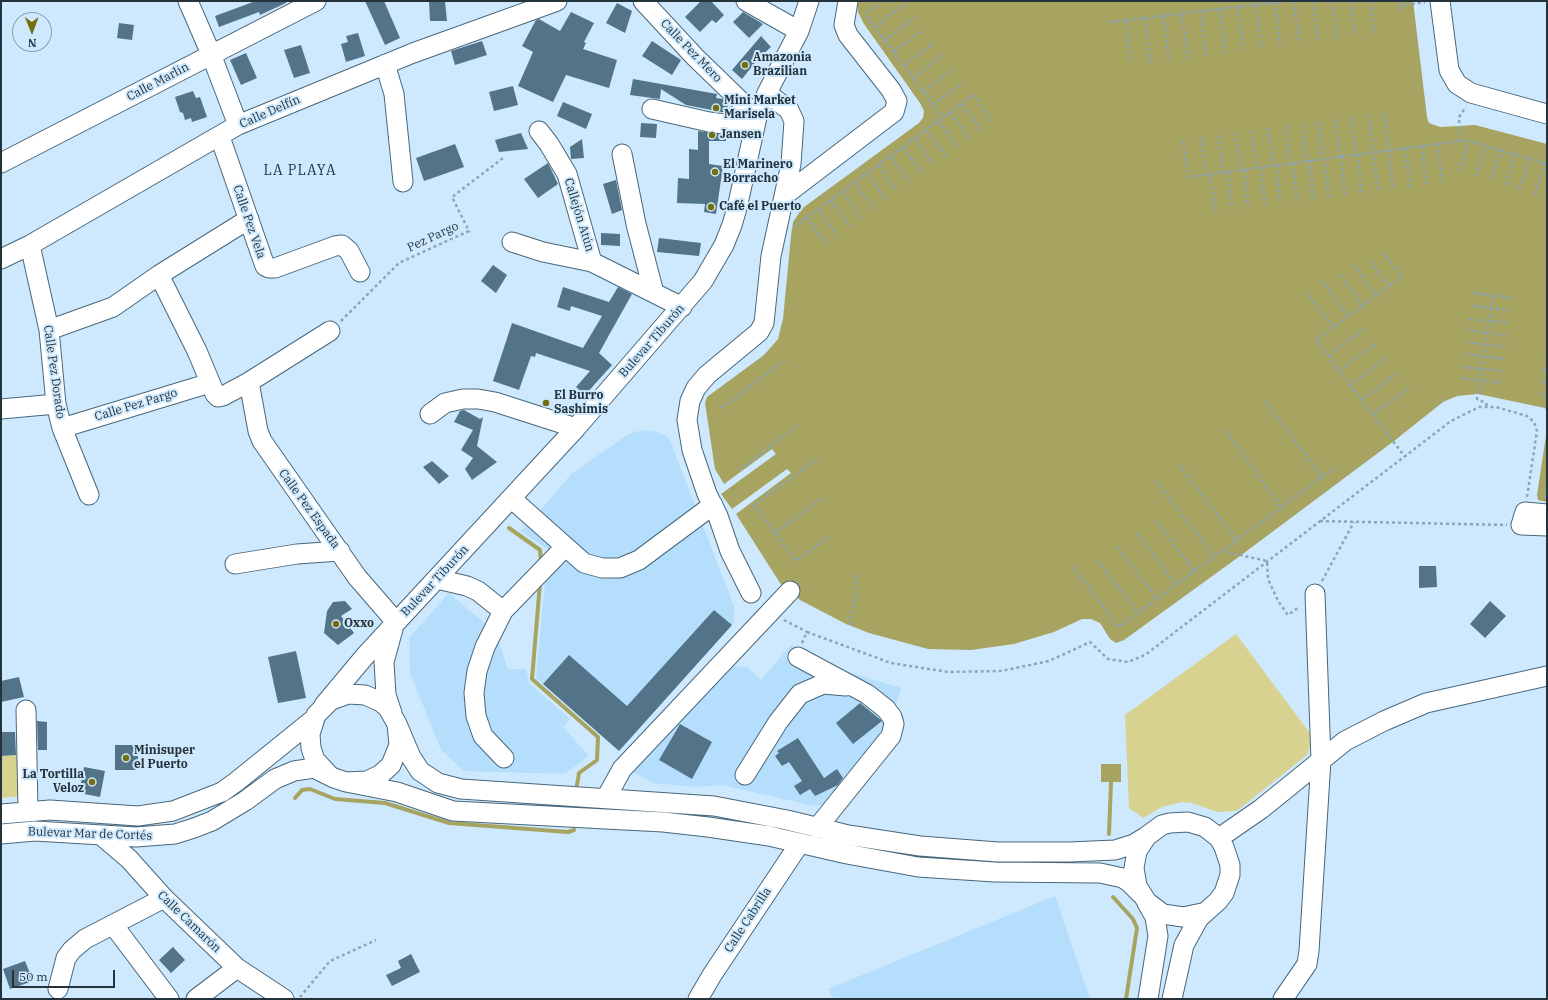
<!DOCTYPE html>
<meta charset="utf-8">
<style>
body{margin:0}
#map{position:relative;width:1548px;height:1000px;overflow:hidden;background:#cee9fd;font-family:"IBM Plex Serif",serif}
canvas{display:block}
.frame{position:absolute;inset:0;border:2px solid #24323b;pointer-events:none}
.north{position:absolute;left:12px;top:12px;width:40px;height:40px;box-sizing:border-box;background:#cee9fd;border:1px solid #8aa0af;border-radius:50%;rotate:179deg;font-size:11px;font-weight:700;line-height:16px;text-align:center;color:#24323b}
.north::after{content:'';display:block;margin:auto;width:14px;height:18px;background:#756e0c;clip-path:polygon(50% 0,100% 100%,50% 72%,0 100%)}
.scale{position:absolute;left:12px;top:970px;width:103px;height:18px;box-sizing:border-box;border:2px solid #24323b;border-top:0;padding-left:5px;font-size:12px;line-height:14px;white-space:nowrap;color:#24323b;-webkit-text-stroke:3px #cee9fd;paint-order:stroke}
</style>
<div id="map">
<canvas width="1548" height="1000"></canvas>
<div class="frame"></div>
<div class="north">N</div>
<div class="scale">50 m</div>
</div>
<script>
const g = document.querySelector('canvas').getContext('2d');
g.lineJoin = 'round';
function fillPath(path, color) {
  g.fillStyle = color;
  g.fill(path, 'evenodd');
}
function toPath(rows) {
  const path = new Path2D();
  for (const r of rows) {
    path.moveTo(r[0], r[1]);
    for (let i = 2; i < r.length; i += 2) path.lineTo(r[i], r[i + 1]);
  }
  return path;
}
function stroke(path, color, width, dash) {
  g.strokeStyle = color;
  g.lineWidth = width;
  g.lineCap = dash ? 'butt' : 'round';
  g.setLineDash(dash || []);
  g.stroke(path);
}
function label(font, color, halo, rows, align = 'center') {
  g.font = font + ' "IBM Plex Serif",serif';
  g.lineWidth = 4;
  g.setLineDash([]);
  g.textBaseline = 'middle';
  g.strokeStyle = halo;
  g.fillStyle = color;
  for (const [text, x, y, turn = 0] of rows) {
    g.save();
    g.translate(x, y);
    g.rotate((+turn || 0) * Math.PI / 180);
    g.textAlign = isNaN(turn) ? turn : align;
    if (halo) g.strokeText(text, 0, 0);
    g.fillText(text, 0, 0);
    g.restore();
  }
}
fillPath(toPath([
 [646,430,658,432,669,438,734,606,734,620,732,625,619,751,536,678,548,549,520,531,529,524,571,474,626,436,634,432],
 [449,593,496,633,508,669,526,669,529,683,570,719,563,727,589,756,565,774,464,771,441,750,410,673,409,638],
 [791,645,845,671,901,688,889,727,831,803,814,806,722,785,695,787,653,783,633,772,727,666,747,667,761,680],
 [1055,896,1090,999,834,999,828,989]
]), '#b5defc');
fillPath(toPath([
 [1236,634,1312,736,1308,754,1237,811,1217,812,1192,803,1182,802,1162,807,1143,818,1129,808,1125,715],
 [21,755,22,796,1,798,1,756]
]), '#d7d290');
fillPath(toPath([
 [857,1,1413,1,1427,117,1429,123,1440,127,1475,125,1547,144,1547,411,1545,408,1478,394,1457,396,1443,402,1394,441,1240,556,1124,640,1116,643,1110,639,1100,623,1091,619,1082,619,1054,632,1014,644,971,650,928,649,869,633,846,624,800,600,780,583,736,514,791,473,787,469,732,509,721,494,776,454,772,449,724,484,715,469,705,403,707,397,764,355,778,339,783,319,791,236,793,222,799,213,804,207,919,123,923,118,924,111,920,103,864,24,858,12],
 [1547,429,1547,502,1538,500,1537,495],
 [1101,764,1121,764,1121,782,1101,782]
]), '#a7a360');
stroke(toPath([
 [509,528,540,550,541,562],
 [540,583,532,679,598,737,597,760,579,773,577,785],
 [295,798,302,790,310,789,335,799,385,803,449,823,568,832,574,830],
 [1109,834,1111,782],
 [1113,897,1133,919,1137,928,1126,999]
]), '#a7a360', 4);
fillPath(toPath([
 [253,1,286,1,286,3,260,15,259,12,219,27,215,16,253,2],
 [365,1,384,1,400,38,385,45],
 [429,1,445,1,447,21,430,21],
 [701,1,711,1,724,15,716,23,712,20,700,32,685,17],
 [617,3,632,11,625,33,606,23],
 [571,12,594,23,584,42,586,43,583,49,617,60,609,88,566,75,553,102,518,86,533,52,522,46,536,20,539,19,560,31],
 [743,12,763,24,749,38,733,22],
 [119,23,134,25,132,40,117,38],
 [358,33,365,56,346,62,341,44,348,42,346,36],
 [761,36,771,47,758,59,742,79,732,70],
 [482,41,487,55,455,65,451,51],
 [652,41,681,60,672,75,642,56],
 [301,45,310,73,294,78,284,50],
 [246,53,257,78,241,85,230,60],
 [633,79,717,94,716,98,723,99,728,104,727,113,686,105,661,89,660,99,630,95],
 [513,86,518,105,494,111,489,92],
 [193,91,196,98,200,97,207,117,192,122,191,118,185,120,183,113,180,112,175,97],
 [563,102,592,114,586,129,557,116],
 [641,123,657,124,656,138,640,137],
 [698,131,726,135,726,141,709,141,709,164,723,166,716,214,704,212,705,204,677,203,678,178,689,179,689,149,698,150],
 [521,133,528,149,499,152,495,140],
 [582,139,584,158,571,159,570,147],
 [455,144,464,167,424,181,416,158],
 [548,163,558,184,538,198,524,179],
 [616,180,622,210,612,214,603,184],
 [601,233,620,234,620,246,601,245],
 [659,238,701,243,699,256,657,252],
 [493,265,507,275,496,293,481,281],
 [563,287,609,302,618,287,632,294,599,353,612,365,585,395,576,387,590,371,536,353,535,357,531,356,519,390,493,381,512,323,583,348,602,316,571,306,570,311,557,307],
 [464,410,480,419,483,417,477,446,497,462,472,480,465,469,473,458,461,450,473,430,454,422,460,411],
 [432,461,449,476,439,484,423,467],
 [1419,566,1436,566,1437,587,1419,588],
 [345,601,352,609,341,616,354,633,338,645,324,633,327,611,333,602],
 [1490,601,1506,616,1485,638,1470,624],
 [714,610,732,625,619,751,543,684,569,655,627,706],
 [296,651,306,698,278,703,268,657],
 [19,677,24,697,1,702,1,681],
 [860,703,882,721,853,744,836,723],
 [37,721,47,722,47,750,38,750],
 [680,724,712,742,692,779,659,760],
 [1,732,15,732,16,755,1,756],
 [798,738,824,778,837,769,843,778,838,785,815,796,810,789,800,795,794,786,802,781,789,762,782,766,775,756,779,753,777,751],
 [115,745,138,745,138,770,115,770],
 [84,767,105,771,100,797,79,793],
 [173,947,185,960,171,973,159,960],
 [411,954,420,972,392,986,386,975,401,968,398,961],
 [25,961,33,981,10,989,3,969]
]), '#537388');
const minor = toPath([
 [188,1,211,54,238,125],
 [643,1,695,57,757,117],
 [746,1,799,31],
 [1440,1,1449,70,1457,84,1471,93,1547,114],
 [385,64,394,94,403,182],
 [652,109,709,122,754,128],
 [539,131,549,144,567,174,592,262,682,307],
 [220,137,265,266,269,268,275,268,335,246,342,245,349,251,360,272],
 [622,154,636,224,654,293],
 [1,163,316,1],
 [785,195,894,112,897,101,891,90,848,35,844,25,848,1],
 [512,242,543,252,592,262],
 [30,245,49,330,56,404,62,428,89,495],
 [1,259,30,245,238,125,413,53,557,1],
 [159,275,197,351,215,394,218,397,223,396,249,382,330,331],
 [49,330,113,307,159,275,249,219],
 [249,382,258,431,262,441,357,577,396,622],
 [1,409,56,404],
 [430,414,445,403,463,399,478,399,495,402,576,428],
 [62,428,210,383],
 [512,499,584,563,602,568,620,568,639,560,713,505],
 [1547,514,1525,512,1521,525,1547,526],
 [235,564,297,554,340,551],
 [437,579,467,586,478,591,503,611,565,547],
 [751,593,730,551,718,516,707,494,692,450,687,420,690,401,696,388,707,375,759,332,764,323,771,256,791,164,794,121,789,110,767,93],
 [503,611,485,647,477,671,474,693,476,716,483,736,504,758],
 [798,657,867,694,886,709,892,717,894,724,891,736,817,828],
 [324,705,365,656,576,428,703,281,724,245,732,225,737,208,757,117,767,93,799,31,809,1],
 [26,710,28,810],
 [392,713,386,695,384,662,393,629],
 [397,724,411,757,420,771,438,783,461,789,714,806,787,820,848,835,920,846,998,852,1070,852,1115,850,1134,844,1147,836],
 [745,775,778,722,800,694,823,684,846,686],
 [346,782,397,792,453,811,663,822,708,827,769,836,847,854,918,867,995,872,1100,873,1123,878,1129,882,1141,894],
 [606,798,622,769,790,591],
 [1,814,50,810,138,816,173,811,222,792,236,782,314,719],
 [1,834,35,831,136,837,175,834,194,828,212,821,245,801,275,779,294,771,314,768,334,778,346,782,367,781,380,775,391,765,399,745,397,724,388,708,381,702,365,695,348,694,331,700,316,715,310,734,311,748,315,760,329,775],
 [102,836,129,859,164,898,237,968,284,999],
 [1219,838,1261,809,1345,741,1384,721,1426,703,1547,676],
 [1147,903,1155,917,1158,936,1148,999],
 [114,926,169,999],
 [58,989,66,958,72,950,85,939,164,898],
 [196,999,237,968],
 [698,999,712,975,800,843],
 [1172,999,1184,945,1199,918,1218,901,1224,893,1230,875,1230,865,1224,847,1219,838,1205,827,1188,822,1170,823,1162,825,1147,836,1137,851,1134,868,1137,886,1147,902,1163,914,1183,917,1202,913],
 [1283,999,1307,964,1309,951,1321,760,1315,594]
]);
stroke(minor, '#48677c', 21);
stroke(toPath([
 [882,1,865,14,943,118],
 [1294,1,1299,43],
 [1313,1,1318,41],
 [1332,1,1337,39],
 [1351,1,1355,37],
 [1371,1,1374,33],
 [1399,1,1400,11],
 [1275,2,1280,46],
 [1256,5,1261,48],
 [1400,6,1425,2],
 [1238,7,1243,50],
 [1220,9,1225,54],
 [1201,11,1206,56],
 [1182,14,1188,58],
 [1164,16,1169,60],
 [1145,18,1150,63],
 [1126,21,1131,61],
 [1110,22,1287,1],
 [875,27,905,4],
 [885,40,915,17],
 [894,52,923,30],
 [904,65,934,43],
 [913,78,943,55],
 [923,92,953,69],
 [962,104,981,130],
 [933,105,963,82],
 [950,112,969,138],
 [1384,113,1393,188],
 [1369,115,1378,191],
 [1352,118,1356,154],
 [1335,119,1340,156],
 [938,121,958,147],
 [1318,122,1323,158],
 [1302,124,1306,160],
 [1286,126,1290,163],
 [1268,128,1273,166],
 [926,130,946,156],
 [1252,131,1256,168],
 [1235,132,1241,170],
 [1219,135,1223,173],
 [1202,137,1206,175],
 [915,139,933,164],
 [1183,140,1188,177,1460,141,1469,141,1547,164],
 [1460,141,1459,117,1466,107],
 [1438,144,1442,182],
 [1422,146,1426,184],
 [903,148,922,173],
 [1406,148,1410,187],
 [1358,154,1361,193],
 [1341,156,1345,194],
 [891,157,910,182],
 [1325,158,1329,197],
 [1310,160,1313,199],
 [1293,163,1297,201],
 [1277,165,1280,202],
 [879,166,897,191],
 [1261,167,1265,205],
 [1245,170,1248,207],
 [1459,171,1469,141],
 [1228,172,1232,209],
 [867,174,886,200],
 [1210,174,1215,212],
 [1476,176,1485,145],
 [1491,180,1501,150],
 [855,183,874,209],
 [1506,185,1515,155],
 [1519,189,1530,159],
 [843,192,862,218],
 [1535,194,1545,163],
 [831,201,850,226],
 [819,210,838,236],
 [807,218,827,244],
 [794,227,973,95,992,121],
 [1383,252,1401,277,1316,340,1405,457],
 [1370,261,1389,286],
 [1353,265,1376,296],
 [1340,275,1363,305],
 [1321,280,1348,316],
 [1306,292,1333,327],
 [1473,293,1512,298],
 [1472,306,1510,310],
 [1469,319,1509,323],
 [341,321,399,263,469,231,452,197,503,158],
 [1467,330,1508,336],
 [1466,342,1505,347],
 [1465,354,1504,359],
 [1328,356,1364,329],
 [1545,357,1547,358],
 [1463,367,1502,371],
 [1339,370,1376,344],
 [1543,370,1547,370],
 [1461,378,1501,383],
 [1541,382,1547,383],
 [1350,385,1386,358],
 [1539,394,1547,395],
 [1361,400,1397,373],
 [1487,406,1486,403,1477,399,1493,296],
 [721,408,785,360],
 [1372,415,1409,388],
 [1226,431,1281,507],
 [817,459,754,505,796,561,830,536],
 [1179,465,1237,540],
 [739,470,798,425],
 [1322,477,1336,467],
 [1156,481,1214,556],
 [1545,498,1547,483],
 [1156,520,1194,571],
 [1320,521,1507,525],
 [775,533,823,498],
 [1137,533,1176,584],
 [1117,547,1157,598],
 [1222,551,1267,561,1268,579,1278,601,1288,615,1299,607],
 [1097,561,1138,612],
 [1073,567,1119,627,1322,477,1265,401],
 [1322,581,1354,522],
 [784,620,807,632],
 [849,625,855,602,857,573],
 [802,643,807,632,891,663,948,672,1001,671,1049,661,1090,642,1108,659,1128,662,1145,655,1451,421,1479,407,1496,407,1527,416,1534,422,1537,431,1527,497],
 [300,997,330,961,376,940]
]), '#8ea5b4', 2.5, [3, 3]);
stroke(minor, '#fff', 19);
for (const [x, y, r, color] of [
 [745,65,4,"#756e0c"],
 [716,108,4,"#756e0c"],
 [712,135,4,"#756e0c"],
 [715,172,4,"#756e0c"],
 [711,207,4,"#756e0c"],
 [546,403,4,"#756e0c"],
 [336,624,4,"#756e0c"],
 [126,758,4,"#756e0c"],
 [92,782,4,"#756e0c"]
]) {
  const dot = new Path2D();
  dot.arc(x, y, r, 0, 2 * Math.PI);
  g.fillStyle = color;
  g.fill(dot);
  stroke(dot, '#cee9fd', 1.5);
}
label('12px', '#24323b', '#cee9fd', [
 ["Calle Pez Mero",691,51,46],
 ["Calle Marlin",158,82,-28],
 ["Calle Delfín",270,112,-24],
 ["Callejón Atún",579,215,73],
 ["Calle Pez Vela",249,222,71],
 ["Pez Pargo",433,237,-25],
 ["Bulevar Tiburón",652,341,-49],
 ["Calle Pez Dorado",54,372,82],
 ["Calle Pez Pargo",136,405,-17],
 ["Calle Pez Espada",309,509,54],
 ["Bulevar Tiburón",435,581,-47],
 ["Bulevar Mar de Cortés",90,834,2],
 ["Calle Cabrilla",748,920,-57],
 ["Calle Camarón",189,922,44]
]);
label('bold 12px', '#24323b', '#cee9fd', [
 ["Amazonia",753,58],
 ["Brazilian",753,72],
 ["Mini Market",724,101],
 ["Marisela",724,115],
 ["Jansen",720,135],
 ["El Marinero",723,165],
 ["Borracho",723,179],
 ["Café el Puerto",719,207],
 ["El Burro",554,396],
 ["Sashimis",554,410],
 ["Oxxo",344,624],
 ["Minisuper",134,751],
 ["el Puerto",134,765],
 ["La Tortilla",84,775,"right"],
 ["Veloz",84,789,"right"]
], 'left');
g.letterSpacing = '1px';
label('14px', '#173548', '#cee9fd', [
 ["LA PLAYA",300,171]
]);
g.letterSpacing = '0px';
</script>
